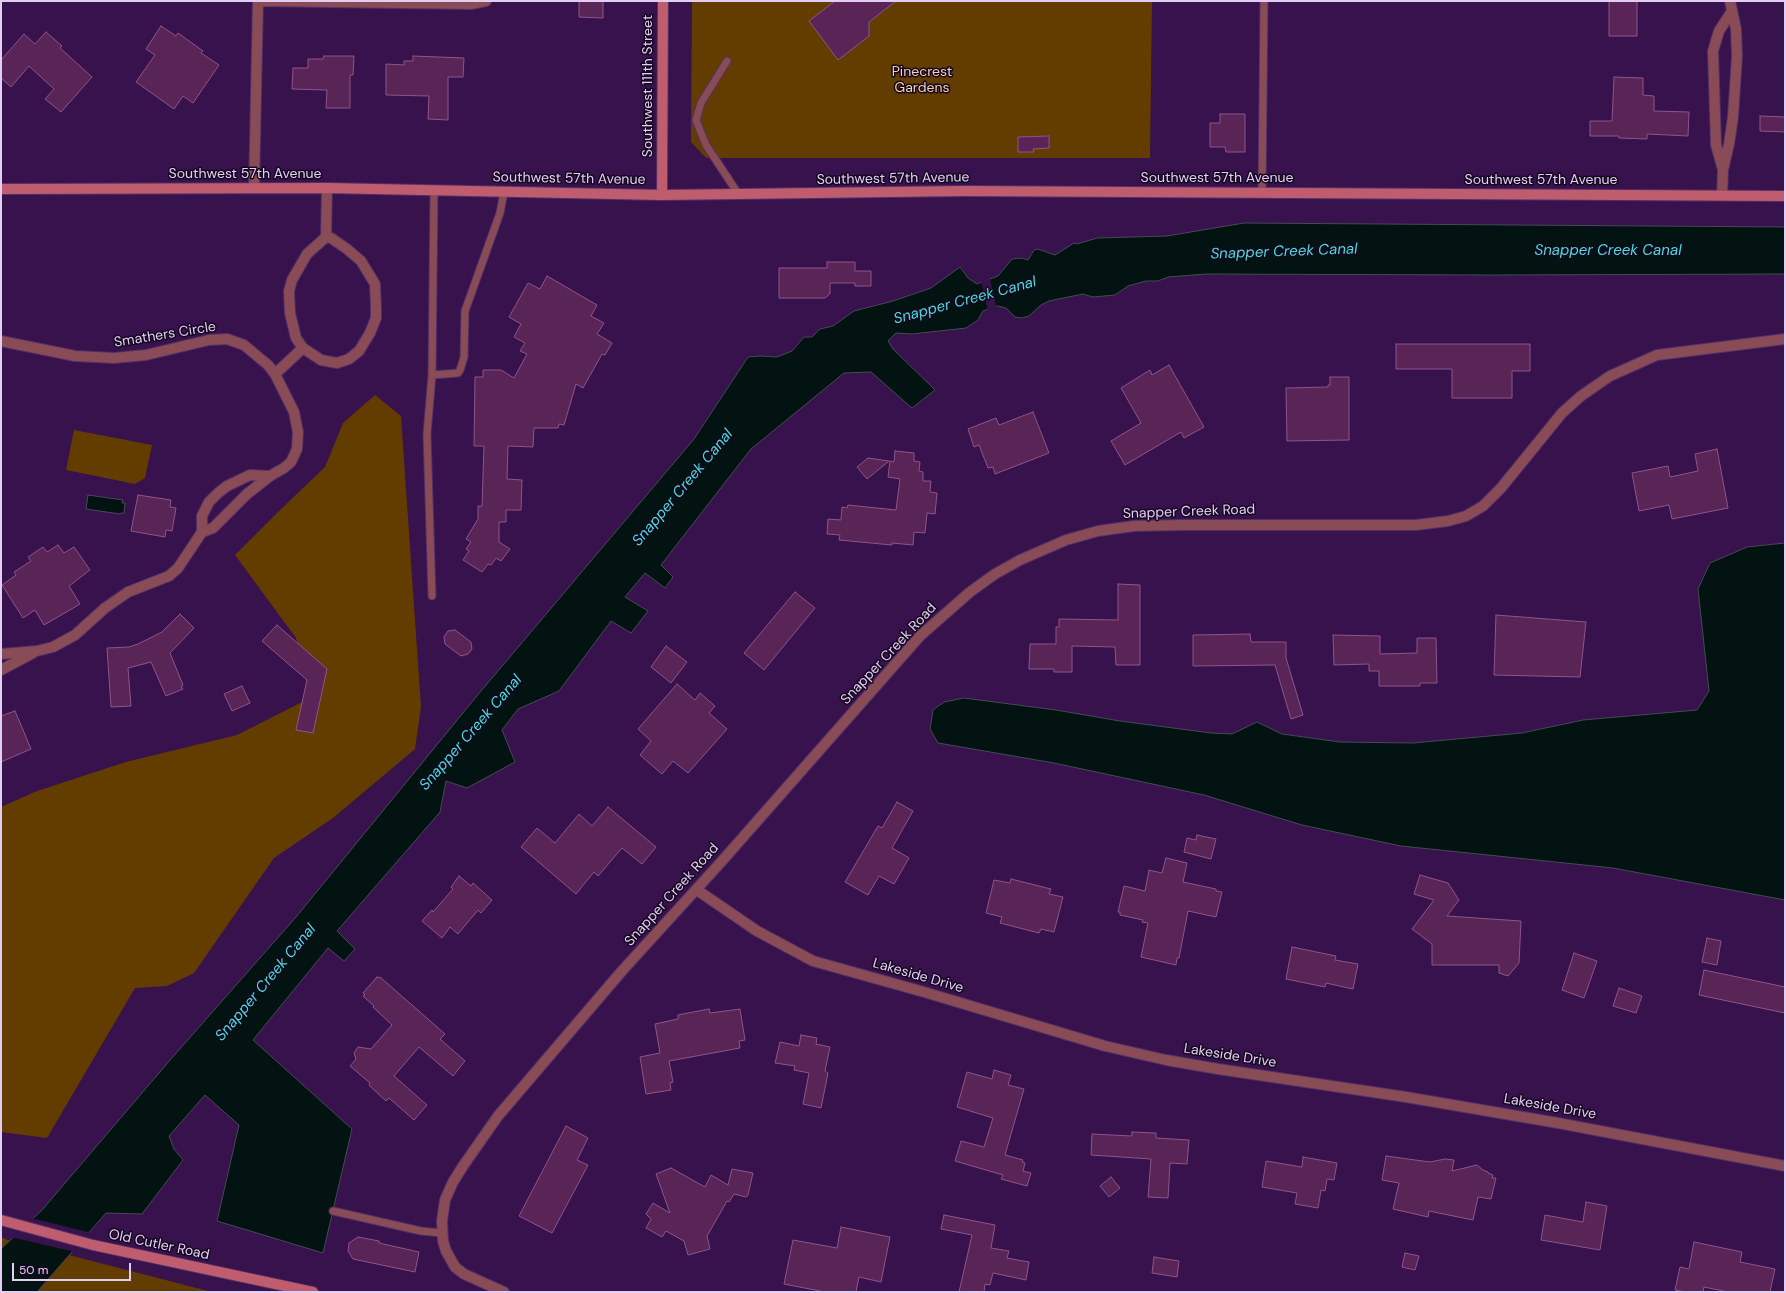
<!DOCTYPE html>
<style>
body{margin:0}
#map{position:relative;width:1786px;height:1293px;overflow:hidden;background:#37124d;font-family:"DM Sans",sans-serif}
canvas{display:block}
.frame{position:absolute;inset:0;border:2px solid #e2cef2;pointer-events:none}
.scale{position:absolute;left:12px;top:1263px;width:119px;height:18px;box-sizing:border-box;border:2px solid #e2cef2;border-top:0;padding-left:5px;font-size:12px;line-height:14px;white-space:nowrap;color:#e2cef2;-webkit-text-stroke:3px #170821;paint-order:stroke}
</style>
<div id="map">
<canvas width="1786" height="1293"></canvas>
<div class="frame"></div>
<div class="scale">50 m</div>
</div>
<script>
const g = document.querySelector('canvas').getContext('2d');
g.lineJoin = 'round';
function fillPath(path, color) {
  g.fillStyle = color;
  g.fill(path, 'evenodd');
}
function toPath(rows) {
  const path = new Path2D();
  for (const r of rows) {
    path.moveTo(r[0], r[1]);
    for (let i = 2; i < r.length; i += 2) path.lineTo(r[i], r[i + 1]);
  }
  return path;
}
function stroke(path, color, width, dash) {
  g.strokeStyle = color;
  g.lineWidth = width;
  g.lineCap = dash ? 'butt' : 'round';
  g.setLineDash(dash || []);
  g.stroke(path);
}
function label(font, color, halo, rows, align = 'center') {
  g.font = font + ' "DM Sans",sans-serif';
  g.lineWidth = 3;
  g.setLineDash([]);
  g.textBaseline = 'middle';
  g.strokeStyle = halo;
  g.fillStyle = color;
  for (const [text, x, y, turn = 0] of rows) {
    g.save();
    g.translate(x, y);
    g.rotate((+turn || 0) * Math.PI / 180);
    g.textAlign = isNaN(turn) ? turn : align;
    if (halo) g.strokeText(text, 0, 0);
    g.fillText(text, 0, 0);
    g.restore();
  }
}
fillPath(toPath([
 [692,1,1152,1,1150,158,706,158,691,142],
 [375,395,401,416,421,707,415,749,333,818,274,858,194,973,167,986,135,988,47,1138,1,1132,1,807,37,791,126,762,237,735,310,698,296,638,235,555,279,511,325,467,343,423],
 [74,430,152,445,145,478,135,484,66,470],
 [1,1237,10,1241,2,1248,59,1266,69,1255,212,1292,1,1292]
]), '#633c00');
const water = toPath([
 [1244,223,1785,227,1785,274,1492,275,1206,274,1168,277,1158,281,1146,281,1128,286,1115,295,1093,297,1083,294,1049,301,1041,305,1029,316,1022,318,1015,317,1006,308,998,306,983,311,978,320,966,328,912,334,896,333,888,341,893,349,935,390,912,408,871,372,844,373,751,449,661,565,673,577,665,588,645,573,625,597,648,611,631,633,611,621,559,691,518,709,502,730,515,762,467,788,446,781,440,812,337,931,355,949,344,961,328,948,253,1040,352,1129,323,1253,217,1221,239,1125,205,1095,169,1136,174,1149,183,1160,142,1214,106,1213,37,1292,1,1292,1,1249,42,1210,171,1059,296,917,476,697,694,439,748,357,761,356,777,357,792,351,804,337,812,337,820,329,833,326,854,311,893,301,931,288,960,267,968,278,977,284,998,276,1012,259,1022,258,1028,260,1034,250,1038,249,1055,255,1074,243,1077,244,1097,238,1167,236,1244,223],
 [88,495,123,500,122,503,125,503,124,513,121,513,120,514,86,509,88,495],
 [1785,543,1785,900,1613,868,1401,846,1302,825,1204,795,1054,763,938,743,930,729,933,710,944,702,964,698,1056,710,1120,721,1211,733,1232,734,1257,722,1282,734,1340,742,1413,743,1522,733,1583,720,1697,710,1709,691,1698,589,1710,563,1747,547,1785,543]
]);
fillPath(water, '#021312');
stroke(water, '#454b55', 1);
fillPath(toPath([
 [990,279,997,309,988,311,981,281],
 [31,1218,92,1233,75,1252,11,1237]
]), '#37124d');
const building = toPath([
 [579,1,603,1,603,18,579,17,579,1],
 [835,1,896,1,869,22,869,36,838,60,809,21,835,1],
 [1609,1,1637,1,1637,36,1609,36,1609,1],
 [161,26,176,36,178,33,203,51,201,53,219,65,193,103,183,96,174,109,136,82,155,55,146,49,161,26],
 [46,32,62,46,60,48,92,77,61,112,45,99,54,89,29,66,11,87,1,78,1,60,24,34,35,44,46,32],
 [324,56,354,56,353,75,350,75,350,108,326,108,327,90,292,89,293,68,308,68,308,59,323,59,324,56],
 [413,56,464,58,463,77,448,77,448,120,428,119,429,96,386,95,386,64,404,65,404,61,413,61,413,56],
 [1614,77,1643,78,1643,95,1654,96,1654,111,1689,112,1688,136,1647,134,1647,139,1619,138,1619,136,1590,136,1590,121,1612,121,1614,77],
 [1220,114,1245,114,1245,152,1226,152,1225,147,1210,147,1210,123,1220,123,1220,114],
 [1760,116,1785,117,1785,132,1760,131,1760,116],
 [1049,136,1049,148,1033,149,1034,152,1018,152,1018,137,1049,136],
 [827,262,855,262,855,271,871,271,871,286,855,286,855,283,830,283,830,294,825,298,779,298,779,268,827,268,827,262],
 [547,276,597,305,591,316,604,323,597,334,612,343,605,355,602,354,583,388,576,384,564,425,559,424,558,428,534,428,533,447,508,446,507,479,522,480,521,510,506,510,506,522,499,522,499,542,510,549,501,561,496,558,491,565,488,564,482,572,463,560,469,551,466,549,471,542,466,539,478,519,478,506,482,506,484,446,474,446,475,377,483,377,483,370,501,370,514,378,527,354,520,351,525,343,514,337,521,324,509,317,528,283,540,289,547,276],
 [1396,344,1530,344,1530,371,1512,371,1512,398,1452,398,1452,369,1396,369,1396,344],
 [1169,365,1204,427,1184,438,1181,432,1125,465,1111,441,1141,423,1121,388,1150,370,1152,375,1169,365],
 [1330,377,1349,377,1349,440,1287,441,1286,388,1328,387,1328,385,1330,385,1330,377],
 [1033,412,1049,453,995,474,993,467,988,468,979,445,974,447,968,429,996,418,999,425,1033,412],
 [1717,449,1728,508,1672,519,1669,505,1639,511,1632,473,1668,466,1670,477,1698,471,1695,454,1717,449],
 [895,451,914,453,914,461,920,462,919,471,923,472,923,481,931,481,930,492,937,493,935,514,927,513,925,533,914,532,913,545,892,543,892,545,839,540,840,535,827,534,828,519,841,520,842,507,847,508,848,505,896,510,900,479,888,477,890,461,894,462,895,451],
 [868,458,889,461,867,479,857,467,868,458],
 [138,495,171,500,170,507,176,508,172,531,166,530,165,537,131,531,138,495],
 [58,545,64,553,74,547,90,570,69,586,80,604,44,625,35,610,23,618,2,585,16,575,14,572,31,561,28,557,43,547,47,552,58,545],
 [1118,584,1140,585,1140,665,1116,665,1115,647,1072,646,1072,672,1054,672,1054,669,1029,669,1030,644,1056,644,1056,627,1059,627,1059,619,1118,620,1118,584],
 [795,592,815,608,764,670,744,653,795,592],
 [180,614,194,628,170,653,183,685,181,686,183,689,166,696,151,662,128,668,131,706,111,707,107,648,129,647,138,644,162,632,180,614],
 [1496,615,1586,622,1580,677,1494,675,1496,615],
 [277,625,327,669,313,733,296,730,307,680,262,641,277,625],
 [455,630,471,642,472,649,468,654,461,656,445,644,444,637,448,631,455,630],
 [1250,634,1251,642,1286,642,1286,658,1303,715,1291,719,1275,665,1193,666,1193,635,1250,634],
 [1333,635,1380,636,1380,654,1417,653,1417,638,1436,638,1437,683,1420,683,1420,686,1379,686,1379,671,1369,671,1369,664,1334,665,1333,635],
 [666,646,687,662,671,683,651,667,666,646],
 [677,684,695,700,700,693,715,706,709,713,727,729,688,773,673,761,662,774,640,755,651,741,638,729,677,684],
 [242,686,250,703,232,711,224,694,242,686],
 [15,711,31,749,1,762,1,716,15,711],
 [897,802,913,811,892,848,909,858,894,884,879,876,868,895,845,882,878,826,882,828,897,802],
 [608,807,656,847,642,864,622,848,598,876,594,872,576,894,521,847,537,828,555,843,579,814,592,826,608,807],
 [1197,835,1216,839,1211,859,1184,852,1187,838,1196,840,1197,835],
 [1166,858,1187,863,1183,882,1216,889,1216,891,1222,892,1216,917,1188,911,1179,958,1177,958,1176,965,1141,957,1148,923,1142,922,1143,920,1120,915,1120,912,1118,912,1124,886,1145,891,1149,870,1162,873,1166,858],
 [1420,875,1448,883,1459,900,1447,916,1521,921,1519,963,1508,976,1499,973,1499,965,1432,965,1432,944,1412,929,1434,900,1414,894,1420,875],
 [459,876,471,886,473,883,492,900,481,913,478,910,458,934,450,927,442,938,422,921,432,910,433,912,453,889,451,887,459,876],
 [1011,879,1051,889,1049,894,1063,897,1054,932,1041,929,1039,933,1000,923,1002,917,986,913,994,880,1010,883,1011,879],
 [1707,938,1721,941,1717,965,1702,962,1707,938],
 [1292,947,1336,956,1335,960,1358,964,1353,989,1326,983,1325,987,1286,979,1292,947],
 [1574,953,1597,961,1584,998,1562,990,1574,953],
 [1704,970,1785,987,1785,1013,1699,995,1704,970],
 [377,977,379,978,380,977,445,1034,440,1039,465,1061,453,1076,419,1047,394,1076,427,1105,414,1120,389,1098,386,1101,371,1087,369,1085,370,1083,350,1066,356,1059,354,1053,358,1047,371,1049,392,1025,373,1007,374,1006,363,996,365,995,363,993,377,977],
 [1619,988,1642,996,1636,1013,1613,1006,1619,988],
 [709,1009,710,1013,740,1009,745,1040,739,1041,740,1048,669,1061,673,1082,670,1083,671,1090,646,1094,640,1057,660,1053,655,1024,678,1019,678,1015,709,1009],
 [801,1035,817,1038,816,1044,830,1047,825,1071,828,1073,821,1108,803,1104,809,1073,794,1070,795,1066,775,1063,780,1042,799,1046,801,1035],
 [994,1070,1011,1075,1008,1085,1024,1089,1005,1155,1023,1160,1022,1162,1025,1163,1023,1171,1031,1173,1027,1186,1001,1179,1003,1175,955,1161,961,1141,984,1147,993,1118,957,1107,967,1072,992,1079,994,1070],
 [566,1126,588,1138,577,1160,588,1165,552,1233,519,1216,566,1126],
 [1132,1132,1156,1133,1156,1138,1189,1140,1187,1164,1170,1163,1168,1198,1148,1197,1151,1159,1091,1155,1092,1134,1132,1136,1132,1132],
 [1386,1156,1430,1162,1445,1159,1454,1160,1452,1171,1477,1165,1483,1170,1488,1172,1488,1173,1493,1175,1492,1178,1496,1178,1491,1199,1478,1197,1473,1220,1429,1211,1428,1217,1393,1209,1399,1183,1382,1180,1386,1156],
 [1303,1157,1337,1163,1334,1180,1327,1179,1325,1191,1321,1190,1318,1208,1295,1204,1297,1193,1262,1187,1266,1161,1302,1167,1303,1157],
 [671,1168,705,1187,711,1175,728,1185,732,1169,753,1173,748,1195,746,1197,734,1194,729,1202,727,1201,707,1236,710,1249,688,1255,684,1241,666,1231,662,1237,646,1228,651,1219,646,1214,653,1203,670,1213,656,1174,671,1168],
 [1111,1177,1120,1188,1109,1197,1100,1186,1111,1177],
 [1586,1202,1607,1206,1600,1250,1541,1240,1545,1215,1583,1222,1586,1202],
 [944,1215,995,1225,991,1248,1009,1251,1007,1258,1029,1262,1026,1280,993,1273,990,1285,985,1284,984,1292,959,1292,972,1235,941,1229,944,1215],
 [841,1227,890,1237,881,1282,859,1277,856,1292,825,1292,784,1284,793,1240,837,1248,841,1227],
 [358,1237,379,1241,379,1243,419,1252,415,1272,353,1259,348,1251,349,1243,358,1237],
 [1694,1242,1742,1252,1740,1262,1775,1269,1770,1292,1728,1292,1704,1287,1703,1292,1685,1292,1675,1290,1680,1267,1689,1269,1694,1242],
 [1405,1253,1419,1256,1415,1270,1402,1267,1405,1253],
 [1154,1257,1179,1261,1177,1277,1152,1273,1154,1257]
]);
fillPath(building, '#592456');
stroke(building, '#8f558a', 1);
const lane = toPath([
 [727,61,701,103,696,120,706,145,739,195],
 [1262,193,1264,1],
 [432,375,458,373,460,370,464,357,465,311,500,213,504,192],
 [432,596,427,434,432,375,434,191],
 [333,1211,421,1231,442,1233]
]);
const street = toPath([
 [259,1,471,4,486,1],
 [1723,170,1729,144,1733,117,1737,56,1736,29,1730,1],
 [254,188,258,1],
 [1722,195,1723,170,1716,145,1713,51,1719,31,1732,11],
 [326,237,331,238,347,249,361,261,375,284,376,309,376,318,370,333,359,351,349,359,337,363,321,360,303,348,296,338,290,313,289,291,292,280,307,254,326,237],
 [326,237,327,188],
 [1,341,75,356,114,358,146,355,209,340,227,339,244,345,268,365,275,374,294,412,298,432,297,449,291,462,284,468,270,476,247,494,213,528,202,532],
 [275,374,303,348],
 [1,654,37,651,53,647,75,635,105,608,128,592,169,576,178,568,202,532,202,516,209,502,218,493,227,486,250,475,270,476],
 [1,670,33,653],
 [697,890,757,931,813,961,924,992,1105,1046,1166,1060,1218,1069,1406,1097,1558,1123,1785,1166],
 [504,1292,464,1274,455,1267,446,1251,443,1241,442,1221,445,1200,453,1182,463,1166,498,1116,621,972,722,861,920,636,970,592,995,574,1020,560,1066,540,1098,531,1134,526,1183,525,1416,525,1448,521,1466,516,1483,506,1501,488,1562,413,1581,396,1610,376,1657,355,1785,339]
]);
const secondary = toPath([
 [1,189,327,188,662,195,964,191,1785,196],
 [662,195,663,1],
 [1,1220,93,1245,313,1292]
]);
stroke(lane, '#523067', 9);
stroke(street, '#523067', 12);
stroke(secondary, '#523067', 12);
stroke(lane, '#894b55', 7);
stroke(street, '#894b55', 10);
stroke(secondary, '#bf5d6f', 10);
label('14px', '#f4d2ac', '#170821', [
 ["Pinecrest",922,72],
 ["Gardens",922,88]
]);
label('14px', '#e2cef2', '#170821', [
 ["Southwest 111th Street",648,86,-90],
 ["Southwest 57th Avenue",245,174],
 ["Southwest 57th Avenue",1217,178],
 ["Southwest 57th Avenue",569,179,1],
 ["Southwest 57th Avenue",893,179,-1],
 ["Southwest 57th Avenue",1541,180],
 ["Smathers Circle",165,335,-9],
 ["Snapper Creek Road",1189,512,-2],
 ["Snapper Creek Road",889,654,-47],
 ["Snapper Creek Road",672,895,-48],
 ["Lakeside Drive",918,976,16],
 ["Lakeside Drive",1230,1056,9],
 ["Lakeside Drive",1550,1107,10],
 ["Old Cutler Road",159,1245,12]
]);
label('italic 15px', '#45ddd6', '#170821', [
 ["Snapper Creek Canal",1608,251],
 ["Snapper Creek Canal",1284,252,-2],
 ["Snapper Creek Canal",965,301,-15],
 ["Snapper Creek Canal",683,488,-50],
 ["Snapper Creek Canal",471,733,-49],
 ["Snapper Creek Canal",266,983,-50]
]);
</script>
